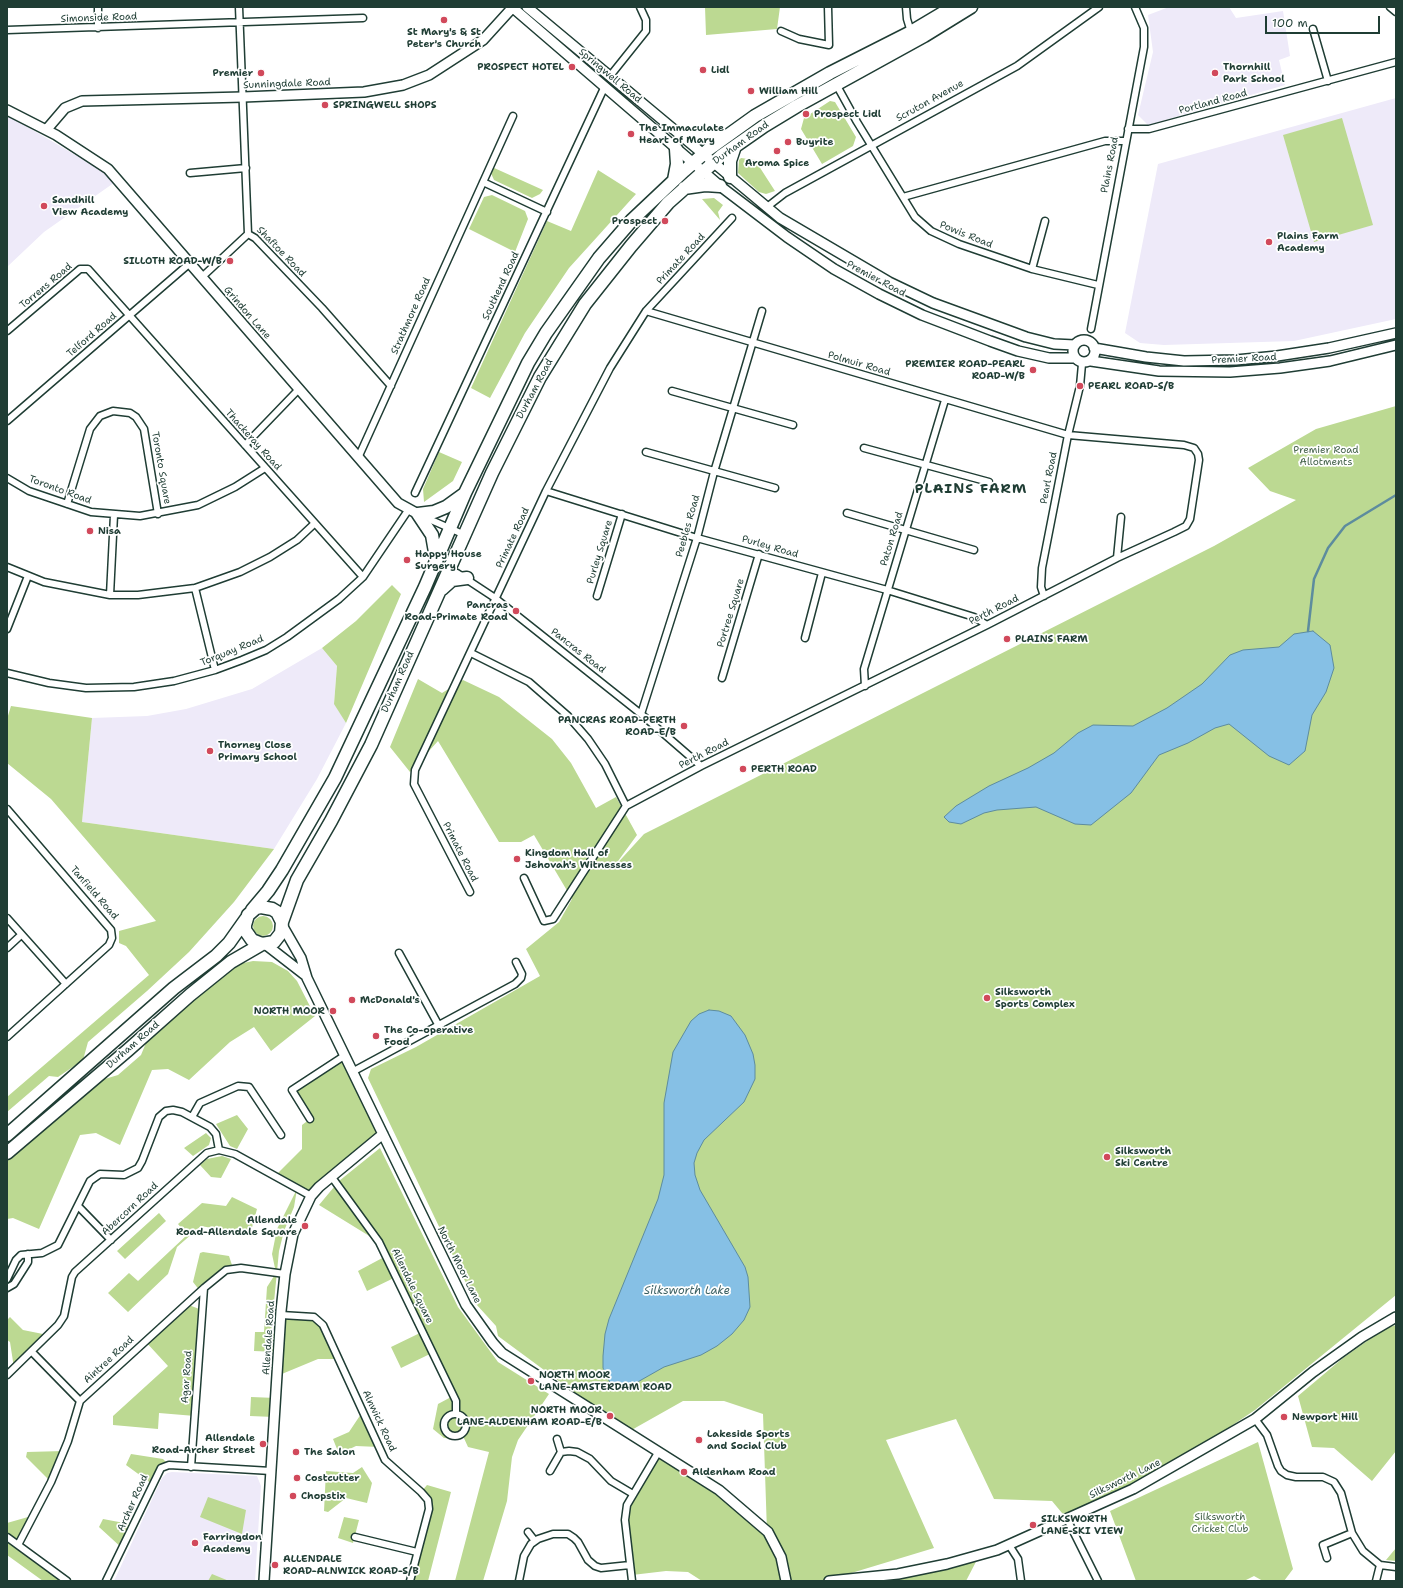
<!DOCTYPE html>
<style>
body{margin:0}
#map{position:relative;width:1403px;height:1588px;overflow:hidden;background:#fff;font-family:"Shantell Sans",sans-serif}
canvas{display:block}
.frame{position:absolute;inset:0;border:8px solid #1f3d34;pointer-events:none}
.scale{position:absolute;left:1265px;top:16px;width:115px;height:18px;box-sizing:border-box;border:2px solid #1f3d34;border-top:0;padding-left:5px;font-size:12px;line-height:14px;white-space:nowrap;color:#1f3d34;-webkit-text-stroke:3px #fff;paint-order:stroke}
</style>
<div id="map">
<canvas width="1403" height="1588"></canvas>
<div class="frame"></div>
<div class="scale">100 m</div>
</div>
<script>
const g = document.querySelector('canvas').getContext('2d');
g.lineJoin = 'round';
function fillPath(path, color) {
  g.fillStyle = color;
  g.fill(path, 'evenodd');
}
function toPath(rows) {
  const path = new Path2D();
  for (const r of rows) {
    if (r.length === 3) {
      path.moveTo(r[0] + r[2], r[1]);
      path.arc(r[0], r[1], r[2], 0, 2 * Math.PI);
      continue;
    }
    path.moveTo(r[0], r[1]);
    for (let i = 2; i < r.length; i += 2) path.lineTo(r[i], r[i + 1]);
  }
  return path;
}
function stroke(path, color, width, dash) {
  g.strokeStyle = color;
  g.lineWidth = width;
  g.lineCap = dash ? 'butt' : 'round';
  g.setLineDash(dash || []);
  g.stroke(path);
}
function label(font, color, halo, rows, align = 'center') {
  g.font = font + ' "Shantell Sans",sans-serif';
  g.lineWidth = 3.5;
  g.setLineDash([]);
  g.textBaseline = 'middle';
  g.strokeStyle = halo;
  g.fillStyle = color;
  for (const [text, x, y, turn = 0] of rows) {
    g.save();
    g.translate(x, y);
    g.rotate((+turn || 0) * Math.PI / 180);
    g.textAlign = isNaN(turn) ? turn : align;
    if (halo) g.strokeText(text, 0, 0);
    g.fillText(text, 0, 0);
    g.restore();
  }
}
fillPath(toPath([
 [1169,7,1229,7,1236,18,1283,11,1290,56,1279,60,1285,85,1148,125,1138,115,1153,52,1148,15],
 [1396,98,1396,319,1294,341,1164,345,1140,343,1125,333,1158,164],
 [7,115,118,180,44,232,7,267],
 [322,648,337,666,334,703,346,723,317,779,274,849,82,822,92,718,147,716,186,709,252,689],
 [172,1472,257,1476,261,1486,255,1581,114,1581,162,1478,167,1473]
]), '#eeeaf9');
fillPath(toPath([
 [705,7,780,7,777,29,706,35],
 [830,101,835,102,856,137,853,146,822,164,801,129,804,118],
 [1342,118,1373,225,1314,242,1283,135],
 [741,158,755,160,775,191,766,194,759,192,738,173,739,160],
 [492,167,543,190,540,194,532,198,494,180,490,171],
 [598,170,636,194,569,268,525,333,490,398,471,388,547,221,571,231],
 [492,195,525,211,528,219,515,252,469,229,484,197],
 [714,198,723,205,718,212,720,220,702,199],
 [1396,406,1396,1295,1255,1410,1151,1480,1067,1519,1052,1501,994,1499,956,1419,886,1440,934,1548,825,1581,702,1581,688,1572,666,1571,632,1575,627,1505,659,1451,719,1490,767,1532,763,1414,724,1401,683,1401,628,1432,498,1336,496,1326,476,1304,368,1078,371,1069,416,1047,540,976,526,949,559,922,572,899,534,835,521,842,499,842,438,741,410,772,390,747,418,679,442,693,463,680,499,697,552,739,571,763,596,808,616,797,637,835,613,868,644,834,1214,546,1296,500,1270,491,1248,468,1316,429],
 [439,452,462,462,453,481,424,502,423,489],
 [392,585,401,594,346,723,334,704,337,666,322,648,356,621],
 [11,706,92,718,82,822,274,849,234,902,189,952,147,991,88,1042,83,1060,58,1077,49,1076,7,1112,7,1097,149,975,126,946,119,943,119,931,156,921,51,799,7,763,7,719],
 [263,926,10],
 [253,961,272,962,288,971,297,981,315,1016,271,1051,254,1027,230,1042,189,1080,168,1069,152,1070,120,1145,96,1133,80,1135,39,1229,13,1218,7,1219,7,1157,98,1081,118,1075,141,1055,148,1038,223,973,239,964],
 [344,1056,383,1134,311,1196,297,1189,294,1207,284,1231,279,1251,271,1333,279,1334,281,1315,318,1319,339,1359,318,1359,277,1376,278,1352,254,1351,255,1332,264,1332,267,1287,276,1273,272,1254,277,1229,297,1189,275,1176,302,1149,302,1125,310,1119,292,1090],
 [237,1115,248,1129,237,1149,230,1146,216,1124],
 [206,1133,211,1138,209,1145,193,1156,184,1148],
 [380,1148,458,1307,498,1362,549,1394,518,1440,512,1457,507,1501,483,1581,455,1581,489,1452,468,1447,463,1436,457,1439,444,1438,433,1429,438,1404,453,1396,432,1353,401,1368,391,1347,422,1332,396,1277,367,1291,358,1271,386,1256,379,1242,319,1205,339,1181],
 [222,1156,231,1159,221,1178,211,1177,200,1165,207,1159],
 [232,1197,257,1209,250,1235,201,1226,177,1247,168,1274,128,1312,108,1293,129,1273,138,1281,187,1235,178,1224,202,1203,226,1206],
 [159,1213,166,1221,125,1259,117,1251],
 [203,1252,229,1256,233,1268,200,1291,193,1282,200,1253],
 [186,1304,202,1310,195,1416,159,1413,158,1429,113,1425,113,1416,168,1366,145,1341],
 [10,1317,23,1330,48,1335,14,1368,10,1342,7,1340,7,1320],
 [1396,1325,1396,1451,1372,1481,1334,1448,1312,1447,1298,1396,1343,1358,1384,1329],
 [251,1397,276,1398,274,1417,250,1416],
 [363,1411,379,1447,356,1446,339,1454,333,1439,349,1432],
 [1258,1442,1293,1569,1284,1581,1263,1581,1254,1576,1244,1581,1136,1581,1110,1511],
 [64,1451,51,1482,26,1457,27,1452],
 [131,1454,163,1459,169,1465,161,1468,152,1484,126,1465],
 [362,1467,372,1483,367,1503,346,1498,328,1512,324,1511,326,1471,353,1473],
 [427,1485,451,1492,428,1581,410,1581,429,1509,421,1492],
 [208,1497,246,1510,242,1534,200,1517],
 [35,1515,18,1545,67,1581,43,1581,7,1555,7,1523],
 [344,1517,359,1520,353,1543,338,1538],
 [103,1519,135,1525,123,1549,99,1527],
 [1396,1548,1396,1561,1386,1560],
 [980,1554,966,1581,829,1581,898,1574],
 [212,1574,229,1581,208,1581]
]), '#bcd992');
const water = toPath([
 [1313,631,1330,645,1334,668,1326,692,1312,715,1305,751,1289,765,1269,756,1229,724,1215,728,1188,743,1159,755,1131,793,1091,825,1075,824,1036,807,997,810,984,813,961,824,949,822,944,817,956,806,989,786,1028,768,1054,753,1078,733,1093,725,1133,726,1167,708,1202,684,1230,655,1243,650,1279,647,1294,634,1313,631],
 [709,1010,719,1011,731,1016,745,1035,753,1054,755,1065,755,1079,744,1102,704,1140,697,1153,694,1163,695,1175,700,1190,745,1267,748,1277,750,1307,744,1320,732,1334,717,1346,701,1355,664,1367,627,1388,618,1389,612,1387,603,1368,603,1356,605,1334,609,1319,658,1199,664,1175,664,1103,673,1052,691,1021,699,1014,709,1010]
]);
fillPath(water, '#86c0e5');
stroke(water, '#5d8c9e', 1);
stroke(toPath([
 [1308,631,1314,579,1328,548,1345,526,1396,495]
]), '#5d8c9e', 2.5);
const street = toPath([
 [98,7,98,28],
 [239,7,248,234],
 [906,7,907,19,911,32],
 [1390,7,1396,12],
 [1313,29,1328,81],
 [7,30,363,18],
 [781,31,799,39,829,45,828,7],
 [610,76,646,31,646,20,640,7],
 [836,84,857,122,915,217,931,231,959,244,1032,269,1098,285],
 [1128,129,1149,129,1396,62],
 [190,173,246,168],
 [483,182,547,212],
 [903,197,1105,141,1125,141],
 [767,207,785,193,1017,66,1099,7],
 [248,234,255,238,322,308,391,386],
 [1032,269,1045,221],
 [202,277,248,234],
 [1091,329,1144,47,1144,28,1135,7],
 [7,331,80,269,88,269,363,577],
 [672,391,793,425],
 [7,421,190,263],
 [245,445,299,389],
 [864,448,989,482],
 [646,452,775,488],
 [358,458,513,116],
 [7,478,29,491,91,512,140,516,198,505,235,487,265,468],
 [546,491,697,538,887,590,974,617,987,625],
 [415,493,605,86],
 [67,504,90,429,100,416,113,411,130,413,136,417,144,429,158,514],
 [847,513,974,550],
 [422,516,465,535],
 [1117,558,1121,517],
 [434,564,457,573,495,598,641,714,701,766],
 [7,567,44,582,110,595,138,595,195,588,240,572,270,557,297,540,314,524],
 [195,588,215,670],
 [110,595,114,515],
 [597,596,622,514],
 [1044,596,1041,587,1042,568,1068,435,1080,386,1082,364],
 [7,629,28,576],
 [805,638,822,573],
 [471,653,529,682,568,716,588,739,605,764,626,806],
 [7,673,49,683,86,688,134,687,174,681,215,670,242,660,266,650,287,637,339,599,363,577,409,509],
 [722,678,759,554],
 [865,686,864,669,945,400],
 [641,714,697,538,714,472,762,311],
 [7,809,111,930,112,938,109,945,7,1037],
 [524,878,544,921,553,919,626,806,701,766,987,625,1117,558,1174,532,1186,526,1190,519,1199,460,1198,454,1194,448,1184,445,1068,435,646,311],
 [470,892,414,784,415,770,546,491,610,368,646,311,732,218],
 [7,918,66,984],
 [7,948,21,935],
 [399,953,439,1026],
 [352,1072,515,984,521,978,522,974,516,962],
 [192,1117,200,1103,238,1086,249,1087,281,1135],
 [310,1119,292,1090,344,1056],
 [331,1176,379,1242,456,1401,456,1414],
 [78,1206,111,1240],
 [7,1279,16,1260,21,1255,42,1253,58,1245,90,1181,100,1174,124,1175,138,1168,142,1161,159,1117,166,1111,173,1110,182,1112,210,1127,216,1134,219,1150],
 [7,1288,14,1284,28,1262,28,1254],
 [281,1315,314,1317,323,1325,385,1460,421,1492,428,1500,429,1509,410,1581],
 [32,1352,80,1401],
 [7,1375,58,1325,64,1316,72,1277,75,1272,207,1153,219,1150,235,1154,311,1196],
 [455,1425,11],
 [1255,1419,1267,1435,1278,1466,1281,1471,1287,1475,1296,1477,1323,1477,1334,1482,1341,1493,1352,1533,1363,1551,1380,1565,1396,1567],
 [557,1439,561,1452],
 [191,1467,204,1288],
 [550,1471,561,1452,569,1451,577,1452,590,1459,611,1481,633,1494],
 [1067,1519,1098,1581],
 [528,1532,535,1541],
 [7,1537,67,1581],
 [355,1537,417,1552],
 [18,1545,51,1482,68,1441,80,1401,204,1288,226,1270,241,1268,285,1274],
 [1009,1545,1018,1559,1021,1581],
 [1327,1558,1323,1545,1352,1533],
 [106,1581,161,1468,169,1465,271,1471],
 [519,1581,524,1556,531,1544,538,1539,553,1534,568,1534,574,1538,578,1542,588,1560,595,1566,601,1568,630,1565],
 [632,1581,625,1520,627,1505,659,1451],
 [1376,1581,1380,1565]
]);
const secondary = toPath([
 [512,7,720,186,787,237,834,269,879,294,922,315,990,341,1018,351,1049,358,1075,358],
 [527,7,780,218,889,282,933,303,1026,337,1054,344,1075,345],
 [7,110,56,135,108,169,398,503,418,514],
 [47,129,65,108,82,101,243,97,364,92,403,85,429,75,483,40,513,7],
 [1084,351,11],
 [1094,348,1146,357,1184,361,1236,360,1277,356,1329,348,1396,333],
 [1091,361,1159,371,1230,372,1280,368,1330,361,1396,345],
 [282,925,301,958,307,978,466,1305,493,1343,502,1353,719,1490,768,1532,781,1557,786,1581],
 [265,944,305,975],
 [264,1581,281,1311,285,1274,293,1234,311,1196,319,1187,383,1134],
 [829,1581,898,1574,947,1564,997,1550,1133,1489,1255,1419,1313,1372,1362,1337,1396,1317]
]);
const highway = toPath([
 [681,135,704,138,724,138],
 [730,177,730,161,735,146],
 [674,180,677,164,676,149],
 [684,188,705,185,720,186],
 [436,558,432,535,418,514,434,512,446,507,464,494],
 [442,589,452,580,467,578],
 [252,910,268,891,282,870,335,778,425,587,465,493,528,363,546,333,599,258,632,220,684,171,709,149,755,116,830,73,911,32,953,7],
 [282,922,277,912,272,909,261,907,256,908,248,915,245,925,245,930,252,940,262,944,274,942,281,933,282,922,297,880,331,821,371,745,492,473,540,377,585,304,631,246,668,203,721,156,764,126,797,106,924,36,971,7],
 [7,1135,174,988,216,956,229,943,246,919],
 [7,1153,128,1050,190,995,231,962,262,944]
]);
stroke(street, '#1f3d34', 9);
stroke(secondary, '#1f3d34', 12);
stroke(highway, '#1f3d34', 15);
stroke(street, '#fff', 6);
stroke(secondary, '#fff', 9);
stroke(highway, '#fff', 12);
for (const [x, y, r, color] of [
 [444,20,4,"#d1495b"],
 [572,67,4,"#d1495b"],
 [703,70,4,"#d1495b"],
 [261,73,4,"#d1495b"],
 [1215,73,4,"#d1495b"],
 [751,91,4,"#d1495b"],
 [325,105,4,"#d1495b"],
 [806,114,4,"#d1495b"],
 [631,134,4,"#d1495b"],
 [788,142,4,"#d1495b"],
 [777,151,4,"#d1495b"],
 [44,206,4,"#d1495b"],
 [665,221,4,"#d1495b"],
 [1269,242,4,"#d1495b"],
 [230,261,4,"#d1495b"],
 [1033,370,4,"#d1495b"],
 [1080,386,4,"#d1495b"],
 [90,531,4,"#d1495b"],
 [407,560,4,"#d1495b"],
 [516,611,4,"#d1495b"],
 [1007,639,4,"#d1495b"],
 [684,726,4,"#d1495b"],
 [210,751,4,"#d1495b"],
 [743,769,4,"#d1495b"],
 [517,859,4,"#d1495b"],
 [987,998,4,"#d1495b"],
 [352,1000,4,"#d1495b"],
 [333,1011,4,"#d1495b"],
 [376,1036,4,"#d1495b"],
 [1107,1157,4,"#d1495b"],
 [305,1226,4,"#d1495b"],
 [531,1381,4,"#d1495b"],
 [610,1416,4,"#d1495b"],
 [1284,1417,4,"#d1495b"],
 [699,1440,4,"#d1495b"],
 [263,1444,4,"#d1495b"],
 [296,1452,4,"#d1495b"],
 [684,1472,4,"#d1495b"],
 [297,1478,4,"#d1495b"],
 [293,1496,4,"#d1495b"],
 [1033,1525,4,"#d1495b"],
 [195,1543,4,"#d1495b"],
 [275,1565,4,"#d1495b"]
]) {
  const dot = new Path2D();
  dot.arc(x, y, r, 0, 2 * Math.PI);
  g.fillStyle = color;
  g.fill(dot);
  stroke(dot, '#fff', 1.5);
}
label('10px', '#1f3d34', '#fff', [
 ["Simonside Road",99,18,-2],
 ["Springwell Road",610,76,40],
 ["Sunningdale Road",287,84,-2],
 ["Scruton Avenue",930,101,-29],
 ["Portland Road",1213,102,-15],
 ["Durham Road",741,143,-36],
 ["Plains Road",1110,165,-79],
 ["Powis Road",966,235,22],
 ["Shaftoe Road",281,252,46],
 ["Primate Road",681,259,-47],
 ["Premier Road",876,279,28],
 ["Torrens Road",46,286,-40],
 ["Southend Road",501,286,-65],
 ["Grindon Lane",247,313,49],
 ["Strathmore Road",411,316,-66],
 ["Telford Road",92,335,-41],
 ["Premier Road",1244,359,-3],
 ["Polmuir Road",859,364,16],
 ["Durham Road",535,389,-62],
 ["Thackeray Road",253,440,48],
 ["Toronto Square",161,468,80],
 ["Pearl Road",1049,478,-79],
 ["Toronto Road",60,490,20],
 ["Peebles Road",688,526,-74],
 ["Primate Road",513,538,-65],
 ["Paton Road",892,539,-73],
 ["Purley Road",770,547,16],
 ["Purley Square",600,552,-73],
 ["Perth Road",994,610,-27],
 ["Portree Square",731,613,-73],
 ["Torquay Road",232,651,-22],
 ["Pancras Road",578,651,38],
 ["Durham Road",398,682,-66],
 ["Perth Road",704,754,-27],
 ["Primate Road",460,852,63],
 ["Tanfield Road",94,893,49],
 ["Durham Road",133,1045,-41],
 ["Abercorn Road",130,1209,-43],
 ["North Moor Lane",459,1265,63],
 ["Allendale Square",412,1286,64],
 ["Allendale Road",269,1338,-86],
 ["Aintree Road",109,1360,-43],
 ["Agar Road",187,1377,-86],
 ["Alnwick Road",379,1421,65],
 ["Silksworth Lane",1125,1479,-26],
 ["Archer Road",133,1503,-66]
]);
label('bold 10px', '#1f3d34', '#fff', [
 ["St Mary's & St",444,32,"center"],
 ["Peter's Church",444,44,"center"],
 ["PROSPECT HOTEL",564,67,"right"],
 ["Thornhill",1223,67],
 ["Park School",1223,79],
 ["Lidl",711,70],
 ["Premier",253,73,"right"],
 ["William Hill",759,91],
 ["SPRINGWELL SHOPS",333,105],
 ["Prospect Lidl",814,114],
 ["The Immaculate",639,128],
 ["Heart of Mary",639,140],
 ["Buyrite",796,142],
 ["Aroma Spice",777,163,"center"],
 ["Sandhill",52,200],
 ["View Academy",52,212],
 ["Prospect",657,221,"right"],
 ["Plains Farm",1277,236],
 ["Academy",1277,248],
 ["SILLOTH ROAD-W/B",222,261,"right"],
 ["PREMIER ROAD-PEARL",1025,364,"right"],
 ["ROAD-W/B",1025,376,"right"],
 ["PEARL ROAD-S/B",1088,386],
 ["Nisa",98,531],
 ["Happy House",415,554],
 ["Surgery",415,566],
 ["Pancras",508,605,"right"],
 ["Road-Primate Road",508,617,"right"],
 ["PLAINS FARM",1015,639],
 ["PANCRAS ROAD-PERTH",676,720,"right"],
 ["ROAD-E/B",676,732,"right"],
 ["Thorney Close",218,745],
 ["Primary School",218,757],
 ["PERTH ROAD",751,769],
 ["Kingdom Hall of",525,853],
 ["Jehovah's Witnesses",525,865],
 ["Silksworth",995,992],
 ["Sports Complex",995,1004],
 ["McDonald's",360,1000],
 ["NORTH MOOR",325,1011,"right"],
 ["The Co-operative",384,1030],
 ["Food",384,1042],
 ["Silksworth",1115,1151],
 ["Ski Centre",1115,1163],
 ["Allendale",297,1220,"right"],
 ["Road-Allendale Square",297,1232,"right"],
 ["NORTH MOOR",539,1375],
 ["LANE-AMSTERDAM ROAD",539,1387],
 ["NORTH MOOR",602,1410,"right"],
 ["LANE-ALDENHAM ROAD-E/B",602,1422,"right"],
 ["Newport Hill",1292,1417],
 ["Lakeside Sports",707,1434],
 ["and Social Club",707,1446],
 ["Allendale",255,1438,"right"],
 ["Road-Archer Street",255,1450,"right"],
 ["The Salon",304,1452],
 ["Aldenham Road",692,1472],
 ["Costcutter",305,1478],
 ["Chopstix",301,1496],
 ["SILKSWORTH",1041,1519],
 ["LANE-SKI VIEW",1041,1531],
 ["Farringdon",203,1537],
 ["Academy",203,1549],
 ["ALLENDALE",283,1559],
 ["ROAD-ALNWICK ROAD-S/B",283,1571]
], 'left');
label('10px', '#46644c', '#fff', [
 ["Premier Road",1326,450],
 ["Allotments",1326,462],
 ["Silksworth",1220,1517],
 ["Cricket Club",1220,1529]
]);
label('italic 11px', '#395e60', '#fff', [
 ["Silksworth Lake",687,1291]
]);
g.letterSpacing = '1px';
label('bold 14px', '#1f3d34', '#fff', [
 ["PLAINS FARM",971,489]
]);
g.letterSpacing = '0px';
</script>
